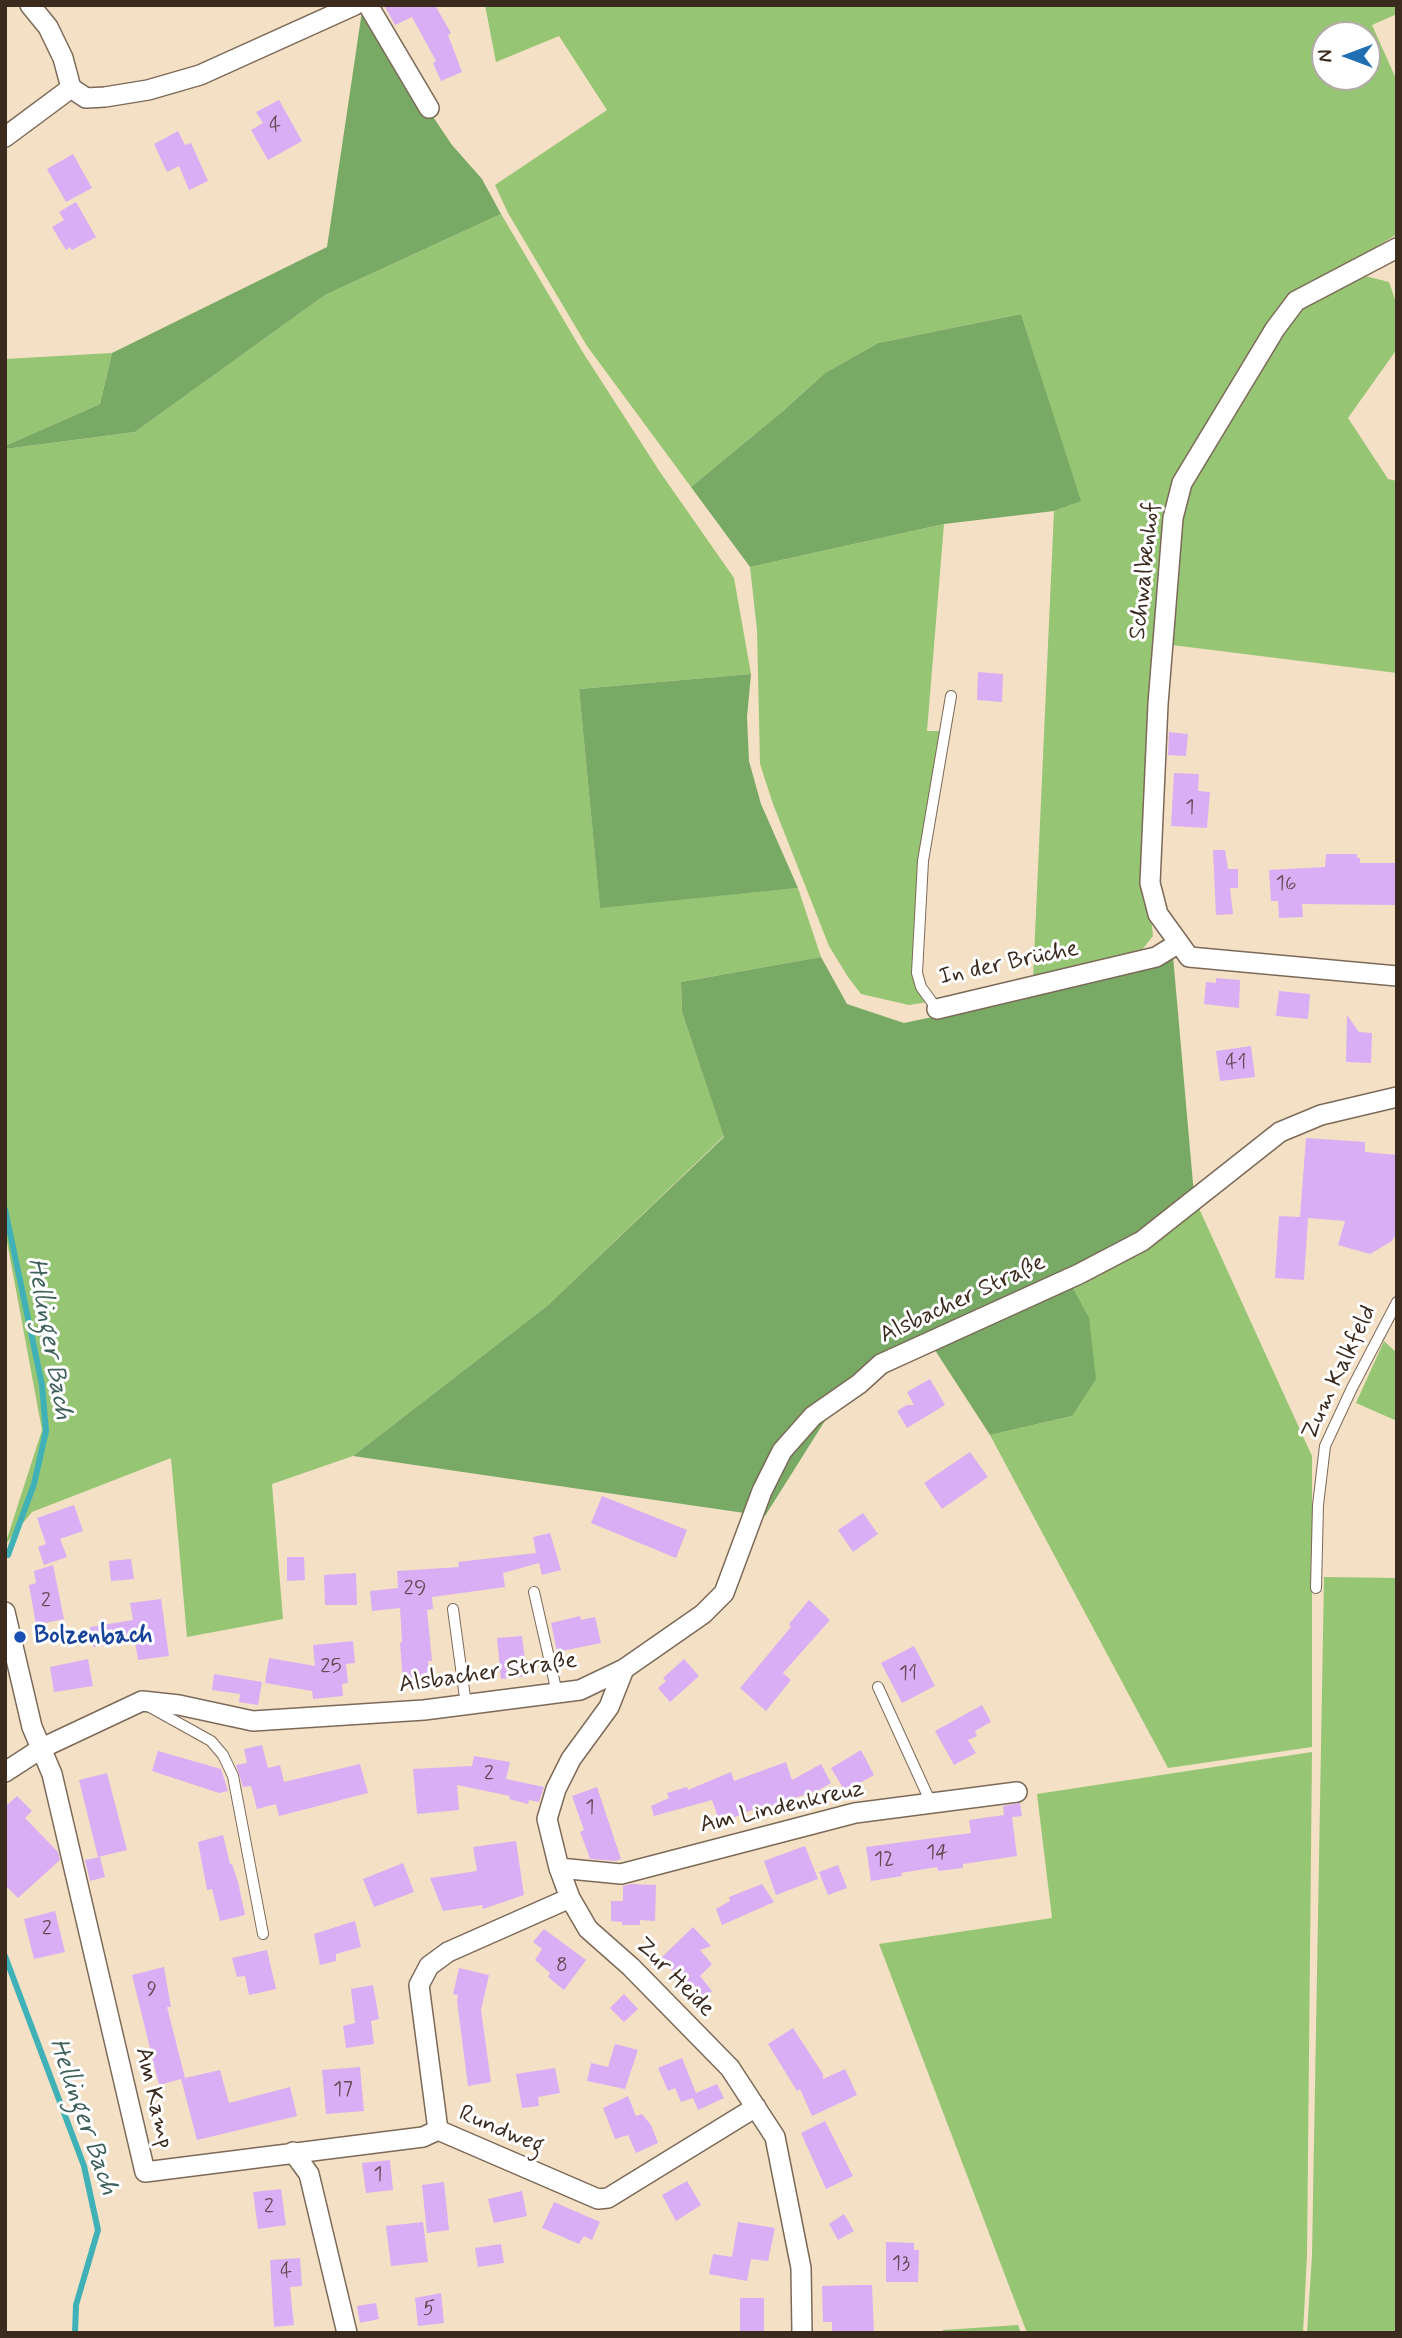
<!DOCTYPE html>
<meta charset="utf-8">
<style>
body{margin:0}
#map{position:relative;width:1402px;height:2338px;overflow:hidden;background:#f4e0c5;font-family:Mynerve,sans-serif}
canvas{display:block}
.frame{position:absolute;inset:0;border:7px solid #3b2a1e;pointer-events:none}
.north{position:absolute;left:1311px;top:21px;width:70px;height:70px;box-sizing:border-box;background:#fff;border:2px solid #b1aaa5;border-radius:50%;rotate:270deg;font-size:19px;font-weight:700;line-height:28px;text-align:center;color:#3b2a1e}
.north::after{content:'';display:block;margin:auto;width:24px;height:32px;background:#1f6fb2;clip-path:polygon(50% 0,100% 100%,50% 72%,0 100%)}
</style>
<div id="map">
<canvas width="1402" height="2338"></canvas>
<div class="frame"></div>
<div class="north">N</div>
</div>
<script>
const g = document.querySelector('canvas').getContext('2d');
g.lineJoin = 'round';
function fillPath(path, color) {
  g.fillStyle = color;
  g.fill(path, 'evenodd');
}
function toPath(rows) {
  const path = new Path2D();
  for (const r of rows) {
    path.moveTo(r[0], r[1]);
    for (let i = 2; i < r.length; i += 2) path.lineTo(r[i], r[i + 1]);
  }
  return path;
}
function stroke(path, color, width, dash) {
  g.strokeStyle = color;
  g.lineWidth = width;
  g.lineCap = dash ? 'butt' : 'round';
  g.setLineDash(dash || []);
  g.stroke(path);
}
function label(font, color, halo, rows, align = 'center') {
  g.font = font + ' Mynerve,sans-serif';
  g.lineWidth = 6;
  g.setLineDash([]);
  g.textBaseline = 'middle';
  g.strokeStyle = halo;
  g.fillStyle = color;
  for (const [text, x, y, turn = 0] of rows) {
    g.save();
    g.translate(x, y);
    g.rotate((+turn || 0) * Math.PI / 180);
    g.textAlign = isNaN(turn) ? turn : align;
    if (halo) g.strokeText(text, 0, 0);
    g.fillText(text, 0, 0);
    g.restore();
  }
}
fillPath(toPath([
 [485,5,1397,5,1397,14,1372,25,1397,81,1397,234,1296,297,1179,480,1151,917,1153,936,1141,951,1033,979,1054,511,1080,501,1021,314,878,343,825,373,783,411,691,487,587,346,508,213,495,185,607,110,559,36,496,62],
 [1325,35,1367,35,1367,77,1325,77],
 [501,214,582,351,660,472,734,578,751,674,579,689,600,907,798,888,821,957,681,982,682,1012,724,1136,547,1306,353,1456,272,1484,283,1619,187,1637,171,1458,32,1512,5,1545,42,1430,5,1231,5,449,135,432,325,295],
 [1361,275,1389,282,1397,305,1397,349,1348,418,1388,479,1397,481,1397,673,1164,644,1185,485,1299,306],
 [112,353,100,404,5,446,5,359],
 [944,524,927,731,941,731,918,858,913,973,916,987,928,1002,909,1005,861,994,848,977,829,946,773,804,760,764,757,630,750,567],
 [1197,1204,1312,1456,1312,1747,1168,1768,990,1435,1072,1416,1069,1281],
 [1384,1341,1397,1353,1397,1421,1356,1403],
 [1324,1577,1397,1578,1397,2333,1307,2333,1312,2255],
 [1312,1752,1307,2255,1303,2333,1027,2333,879,1944,1052,1918,1037,1794],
 [1018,2325,1021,2333,943,2333,943,2330]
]), '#96c574');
fillPath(toPath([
 [362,11,452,145,482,179,501,214,325,295,135,432,5,449,5,446,100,404,112,353,327,247],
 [1021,314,1081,501,1054,511,944,524,750,567,691,487,783,411,825,373,878,343],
 [751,674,747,717,749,761,761,804,798,888,600,908,579,689],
 [1173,956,1194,1195,1140,1236,928,1338,833,1408,765,1516,353,1456,547,1306,724,1137,682,1012,681,982,821,957,847,1004,904,1023,942,1015],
 [1069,1281,1089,1318,1096,1379,1072,1416,990,1435,931,1344]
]), '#78aa66');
stroke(toPath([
 [5,1209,42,1385,46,1431,34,1484,8,1555],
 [5,1956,84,2166,98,2230,76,2305,75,2333]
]), '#40b1b7', 6);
fillPath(toPath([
 [384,5,439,5,436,7,451,33,448,35,462,72,441,81,433,63,436,61,412,17,395,25],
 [279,100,302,141,268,160,251,130,263,123,256,112],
 [178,131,185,145,191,143,208,181,189,190,179,166,167,172,154,144],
 [73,154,92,188,66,202,47,169],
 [76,202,96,237,72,250,70,247,66,250,52,227,64,220,59,212],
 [978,672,1003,674,1002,702,977,700],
 [1169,732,1188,734,1186,756,1168,755],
 [1174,773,1199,774,1198,791,1210,792,1207,828,1171,826],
 [1213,850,1225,850,1228,869,1238,869,1238,888,1230,888,1233,914,1216,915],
 [1326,854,1357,854,1357,858,1360,858,1360,863,1397,863,1397,905,1302,904,1303,917,1279,918,1278,901,1271,901,1269,870,1325,867],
 [1216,978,1240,980,1239,1008,1204,1004,1206,982,1216,983],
 [1279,991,1310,994,1308,1019,1276,1016],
 [1347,1015,1359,1032,1372,1033,1371,1063,1346,1062],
 [1251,1046,1255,1077,1220,1081,1216,1051],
 [1306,1138,1365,1142,1365,1152,1397,1155,1397,1232,1392,1241,1370,1254,1338,1245,1345,1221,1308,1218,1304,1280,1275,1278,1279,1216,1300,1217],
 [930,1379,945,1405,907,1428,897,1411,907,1405,914,1405,907,1392],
 [970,1452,988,1477,942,1509,924,1483],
 [602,1496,687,1530,676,1558,591,1523],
 [74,1505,83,1531,60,1539,67,1557,44,1565,38,1547,46,1544,37,1518],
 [863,1513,878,1534,853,1552,838,1530],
 [550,1533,561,1570,542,1575,539,1563,503,1573,505,1587,432,1597,433,1609,427,1610,432,1661,428,1661,430,1680,403,1683,400,1643,402,1642,400,1608,372,1611,370,1591,398,1588,397,1571,459,1567,458,1562,536,1553,533,1537],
 [287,1557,304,1557,305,1580,287,1581],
 [131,1559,134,1579,111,1581,109,1561],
 [53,1565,64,1619,36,1625,29,1585,36,1583,34,1571],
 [356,1573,357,1605,325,1605,324,1575],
 [161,1599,169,1656,138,1660,135,1641,93,1647,90,1627,133,1620,130,1603],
 [809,1600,830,1620,783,1673,791,1680,766,1711,740,1688,791,1627,789,1624],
 [580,1616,581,1620,595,1617,601,1643,557,1652,551,1623],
 [522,1636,527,1676,501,1679,497,1638],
 [353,1641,355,1663,346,1664,348,1683,342,1684,343,1696,313,1699,312,1691,265,1683,269,1658,315,1666,313,1645],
 [914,1646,935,1686,902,1703,881,1663],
 [88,1659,93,1686,54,1692,50,1667],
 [684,1659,699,1676,670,1702,658,1688,666,1681,663,1678],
 [214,1674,262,1682,258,1705,239,1702,240,1694,212,1690],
 [982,1705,991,1722,975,1731,977,1736,968,1740,976,1753,954,1765,935,1731],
 [262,1745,268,1768,280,1765,284,1782,360,1764,368,1793,279,1816,276,1804,257,1809,251,1786,243,1787,236,1765,247,1763,244,1749],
 [861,1750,874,1775,845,1791,831,1768],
 [158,1751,221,1769,228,1791,219,1793,152,1771],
 [474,1756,510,1762,506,1779,544,1787,539,1802,529,1800,528,1804,509,1799,510,1796,457,1785,459,1810,417,1814,413,1769,472,1766],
 [786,1762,792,1780,821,1764,831,1783,819,1790,767,1807,767,1804,720,1823,712,1800,654,1816,651,1806,669,1798,667,1793,687,1787,688,1790,731,1772,734,1781],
 [107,1773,127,1850,98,1857,79,1780],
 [597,1787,621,1859,615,1861,590,1859,587,1850,580,1832,584,1830,572,1796],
 [17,1796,32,1811,25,1818,58,1852,60,1860,18,1898,5,1885,5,1807],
 [1020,1803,1022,1816,1012,1817,1017,1856,963,1864,963,1868,938,1871,937,1867,901,1873,902,1876,871,1881,866,1847,971,1833,969,1820,1004,1815,1003,1806],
 [223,1835,230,1864,232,1864,238,1882,245,1915,220,1921,212,1889,207,1890,198,1842],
 [516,1841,524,1895,483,1909,482,1905,443,1911,430,1878,477,1871,473,1847],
 [805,1846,818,1879,776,1895,764,1861],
 [100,1857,105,1877,90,1881,85,1860],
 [403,1863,414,1892,374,1907,363,1879],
 [838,1865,847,1888,828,1895,819,1872],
 [631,1884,656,1885,655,1921,640,1920,640,1925,622,1925,622,1922,611,1921,611,1901,623,1901,623,1886],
 [762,1884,774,1902,722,1925,716,1909,730,1901,729,1897],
 [55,1911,65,1952,34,1959,24,1919],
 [355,1921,361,1947,336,1954,336,1961,320,1965,314,1934],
 [693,1927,711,1946,700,1950,712,1964,700,1976,712,1991,700,2001,661,1958],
 [544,1929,586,1960,564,1990,548,1977,550,1973,535,1960,542,1949,533,1942],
 [267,1950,276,1989,249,1995,245,1976,237,1977,232,1958],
 [164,1967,171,2007,167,2007,185,2078,220,2070,229,2103,290,2087,297,2116,197,2140,181,2079,159,2085,132,1975],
 [459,1968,489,1975,481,2010,491,2082,468,2086,457,2001,458,1995,453,1994],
 [373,1985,379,2019,371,2021,374,2044,346,2048,343,2026,355,2023,351,1989],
 [624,1994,638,2009,624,2022,610,2008],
 [793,2028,823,2074,823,2079,845,2069,857,2095,812,2116,800,2089,797,2091,768,2044],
 [615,2044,638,2050,625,2089,587,2081,591,2063,608,2067],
 [682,2058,696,2093,717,2084,724,2098,698,2110,693,2098,681,2102,675,2088,668,2091,658,2068],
 [360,2067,364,2111,326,2114,322,2070],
 [555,2068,560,2093,538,2097,539,2106,522,2108,516,2074],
 [628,2096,636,2116,642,2114,651,2125,658,2143,636,2153,628,2135,615,2139,603,2108],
 [825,2121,853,2176,826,2189,801,2133],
 [390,2160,393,2190,366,2193,362,2163],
 [687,2181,701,2205,676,2221,662,2195],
 [444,2182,449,2230,427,2233,422,2185],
 [281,2189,286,2225,258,2229,253,2192],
 [522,2191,527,2216,494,2223,488,2199],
 [554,2202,600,2222,592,2240,584,2236,579,2244,542,2228],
 [844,2214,854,2231,838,2240,829,2224],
 [423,2222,428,2262,391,2266,386,2226],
 [738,2222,775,2228,768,2261,751,2259,747,2281,709,2274,713,2254,732,2257],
 [886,2242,914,2243,914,2250,919,2250,918,2282,886,2282],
 [501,2244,504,2263,478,2267,475,2248],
 [300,2258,302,2286,290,2287,294,2325,274,2327,270,2260],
 [861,2285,872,2285,874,2333,832,2333,832,2322,823,2322,822,2286],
 [441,2293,444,2323,418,2326,415,2298],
 [740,2298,764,2298,764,2333,740,2333],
 [376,2303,379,2319,360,2323,357,2306]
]), '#daaef4');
const service = toPath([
 [937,1009,921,987,917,973,923,861,951,696],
 [1316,1588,1318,1505,1325,1446,1352,1388,1397,1302],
 [534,1592,557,1693],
 [453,1609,466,1705],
 [878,1687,931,1803],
 [148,1706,211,1741,223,1755,233,1776,263,1934]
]);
const minor = toPath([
 [30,5,48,27,63,58,71,88],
 [368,5,429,108],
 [71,88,86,98,105,97,148,90,200,75,355,5],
 [5,137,71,88],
 [1397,248,1296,301,1275,329,1182,483,1173,518,1158,704,1150,883,1158,914,1189,957,1397,976],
 [937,1009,1156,957,1179,943],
 [5,1612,32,1727,52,1774,145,2172,423,2137,438,2130],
 [624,1669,609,1707,571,1759,556,1789,547,1819,559,1868,570,1898,588,1929,631,1967,730,2068,775,2137,801,2268,802,2333],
 [5,1772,42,1748,142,1701,179,1705,253,1721,424,1710,580,1690,624,1669,703,1614,724,1593,762,1491,782,1451,813,1416,859,1384,881,1364,1079,1274,1142,1241,1280,1132,1321,1115,1397,1097],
 [559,1868,621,1874,855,1813,1017,1792],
 [570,1898,448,1952,429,1966,419,1985,438,2130,598,2199,608,2198,756,2107],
 [293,2152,309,2174,347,2333]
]);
stroke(service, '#7c6a58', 12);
stroke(minor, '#7c6a58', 22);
stroke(service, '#fff', 10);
stroke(minor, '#fff', 19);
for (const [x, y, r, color] of [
 [20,1637,7,"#1a4fb4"]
]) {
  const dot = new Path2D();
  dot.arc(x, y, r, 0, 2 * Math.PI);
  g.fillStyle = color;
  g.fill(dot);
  stroke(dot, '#fff', 2.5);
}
label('21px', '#634b54', null, [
 ["4",275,127],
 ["1",1190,809],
 ["16",1286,885],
 ["41",1236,1064],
 ["29",415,1590],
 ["2",46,1602],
 ["25",331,1668],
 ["11",908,1675],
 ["2",489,1775],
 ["1",590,1809],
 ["14",937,1854],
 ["12",884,1861],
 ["2",47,1930],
 ["8",562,1967],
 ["9",152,1991],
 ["17",343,2091],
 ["1",378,2176],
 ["2",269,2208],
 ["13",901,2265],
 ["4",286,2273],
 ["5",429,2310]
]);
label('24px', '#3b2a1e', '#fff', [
 ["Schwalbenhof",1146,571,-84],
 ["In der Brüche",1009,964,-12],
 ["Alsbacher Straße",963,1300,-25],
 ["Zum Kalkfeld",1340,1373,-65],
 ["Alsbacher Straße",488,1674,-8],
 ["Am Lindenkreuz",782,1808,-13],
 ["Zur Heide",674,1978,45],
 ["Am Kamp",153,2098,77],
 ["Rundweg",501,2131,23]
]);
label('bold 24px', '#164399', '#fff', [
 ["Bolzenbach",34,1637]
], 'left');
label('italic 26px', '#3d605b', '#fff', [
 ["Hellinger Bach",48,1339,80],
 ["Hellinger Bach",82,2117,71]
]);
</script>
